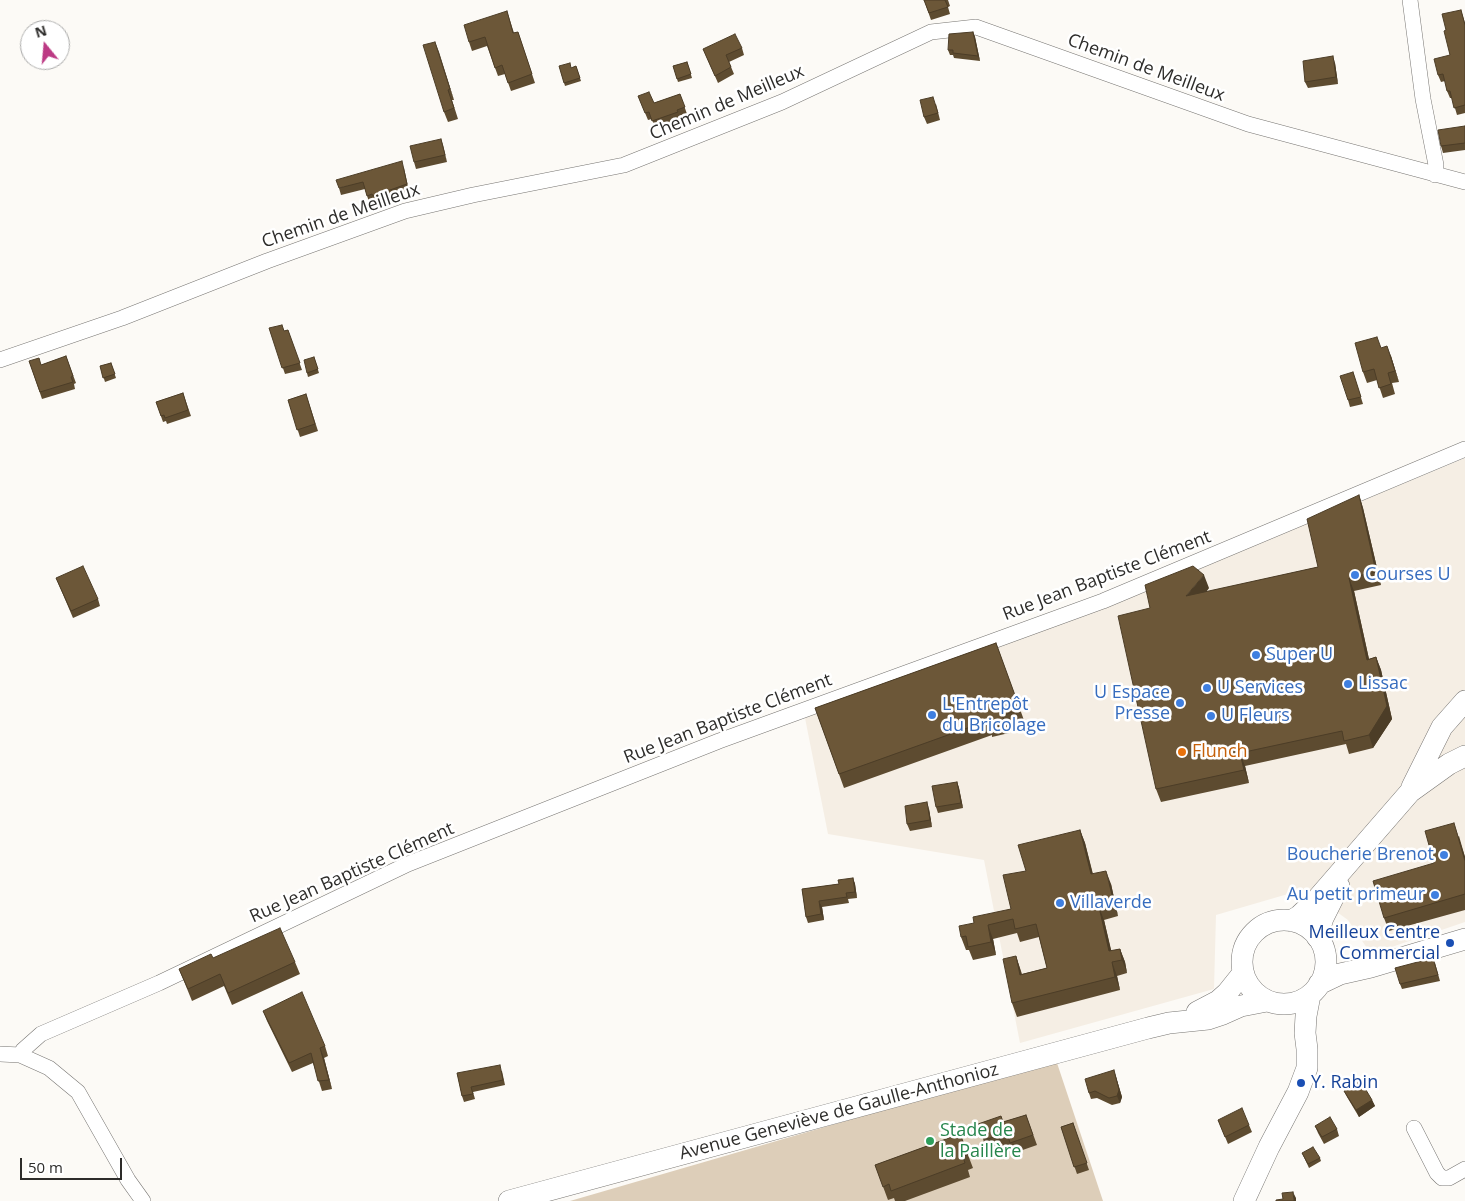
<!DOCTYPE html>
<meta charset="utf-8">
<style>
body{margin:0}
#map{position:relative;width:1465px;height:1201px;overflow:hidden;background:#fcfaf6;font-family:"Open Sans",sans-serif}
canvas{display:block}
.north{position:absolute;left:20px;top:20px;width:50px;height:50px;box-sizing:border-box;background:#fff;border:1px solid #ababaa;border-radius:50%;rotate:343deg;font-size:14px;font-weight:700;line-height:20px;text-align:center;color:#2d2c2a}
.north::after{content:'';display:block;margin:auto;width:18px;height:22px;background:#bc3a84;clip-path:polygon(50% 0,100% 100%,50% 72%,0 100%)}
.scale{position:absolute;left:20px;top:1158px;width:102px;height:22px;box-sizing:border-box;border:2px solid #2d2c2a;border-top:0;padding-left:6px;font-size:15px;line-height:18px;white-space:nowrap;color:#2d2c2a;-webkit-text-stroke:4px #fff;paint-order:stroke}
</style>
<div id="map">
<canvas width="1465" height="1201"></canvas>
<div class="north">N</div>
<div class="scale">50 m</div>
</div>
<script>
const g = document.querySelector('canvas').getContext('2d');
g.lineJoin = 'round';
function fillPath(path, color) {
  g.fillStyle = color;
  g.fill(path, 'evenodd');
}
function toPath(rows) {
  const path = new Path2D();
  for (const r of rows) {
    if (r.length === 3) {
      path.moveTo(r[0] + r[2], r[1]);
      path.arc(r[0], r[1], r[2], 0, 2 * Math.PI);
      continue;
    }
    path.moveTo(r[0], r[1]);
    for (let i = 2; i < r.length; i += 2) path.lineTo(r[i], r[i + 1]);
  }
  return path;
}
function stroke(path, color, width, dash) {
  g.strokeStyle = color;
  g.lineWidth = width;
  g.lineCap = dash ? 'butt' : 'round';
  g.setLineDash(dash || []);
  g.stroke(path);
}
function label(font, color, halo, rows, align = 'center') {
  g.font = font + ' "Open Sans",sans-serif';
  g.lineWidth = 5;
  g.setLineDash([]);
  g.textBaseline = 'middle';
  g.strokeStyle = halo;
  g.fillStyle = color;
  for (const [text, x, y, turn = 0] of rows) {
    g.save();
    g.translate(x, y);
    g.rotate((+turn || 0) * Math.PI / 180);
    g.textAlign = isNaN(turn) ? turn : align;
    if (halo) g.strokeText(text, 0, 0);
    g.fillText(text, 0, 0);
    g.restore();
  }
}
fillPath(toPath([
 [1465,458,1465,922,1371,954,1348,920,1305,889,1216,915,1214,989,1020,1043,984,860,828,834,805,718,1129,597]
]), '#f5eee4');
fillPath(toPath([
 [1057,1063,1103,1201,570,1201,866,1115]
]), '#ddceb9');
const street = toPath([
 [1410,0,1423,99,1436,165,1435,175],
 [0,360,122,318,267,261,405,211,473,195,624,165,782,102,931,32,976,27,1248,124,1465,182],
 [0,1054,20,1055,49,1068,78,1092,128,1180,143,1201],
 [20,1055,23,1050,41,1034,159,983,408,864,719,741,1103,601,1465,449],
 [1414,1128,1437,1173,1442,1178,1449,1178,1465,1169]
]);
const secondary = toPath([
 [1412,787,1442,727,1465,701],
 [1284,962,42],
 [1291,921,1299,916,1318,898,1410,792,1449,764,1465,756],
 [1317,937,1323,918,1339,886],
 [1319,984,1340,974,1371,967,1465,939],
 [1197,1012,1218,1001,1227,993,1243,973],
 [509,1201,1148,1028,1169,1023,1208,1019,1223,1014,1241,1006,1267,1001],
 [1244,1201,1269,1147,1298,1092,1307,1068,1307,1049,1305,1033,1306,1016,1310,995]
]);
stroke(street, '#777572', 16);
stroke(secondary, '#777572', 22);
stroke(street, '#fff', 15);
stroke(secondary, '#fff', 21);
fillPath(toPath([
 [924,0,948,0,950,6,948,7,950,14,931,20],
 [1461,10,1465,23,1465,113,1457,115,1452,98,1450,98,1447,91,1445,81,1441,82,1438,75,1450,55,1446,30],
 [507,11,514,33,518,32,535,83,511,91,505,74,498,76,487,46,472,51,469,42],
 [973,32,975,37,980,61,954,58,953,55,950,55,948,50],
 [435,42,454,100,452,100,458,119,448,122,444,112],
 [742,48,744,55,729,62,734,74,718,83,703,49],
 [687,62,692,78,678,82,673,66],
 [1335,63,1338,84,1308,88,1305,82],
 [559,66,571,68,576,66,581,81,565,86],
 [680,94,687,114,679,116,680,119,655,128,652,119,648,120,638,96,654,103],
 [936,104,940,120,927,124,924,117],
 [1465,126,1465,150,1443,153,1441,146],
 [441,139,447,162,416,169,414,162],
 [404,168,409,191,375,203,374,201,369,202,365,189,341,195,339,188],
 [269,328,285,331,288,330,302,370,285,374],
 [1381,348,1391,356,1399,382,1392,383,1395,394,1383,398,1377,380,1367,383,1363,372],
 [66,356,76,383,74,384,75,389,42,399,29,361,41,365],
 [314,357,319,373,308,377,307,373],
 [111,363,116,378,105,382,100,366],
 [1353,372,1363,404,1350,407,1348,400],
 [183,393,191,416,167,424,166,421,163,422,156,402],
 [306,394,318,431,300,437,288,400],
 [1359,495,1363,508,1381,585,1354,591,1369,659,1376,657,1381,670,1392,719,1373,748,1349,754,1346,744,1245,766,1249,783,1161,802,1156,789,1150,608,1209,588,1206,592,1318,567],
 [56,578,98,599,100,606,73,618],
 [996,643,1025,723,1007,729,1009,733,992,737,992,735,844,788,815,708],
 [957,782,959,788,963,808,938,813,936,807],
 [929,809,932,827,910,831,907,824],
 [1080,830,1085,843,1093,874,1111,884,1118,916,1104,920,1111,951,1120,949,1125,962,1127,973,1117,976,1120,990,1017,1017,1012,1003,1016,956,1022,974,1047,968,1039,937,1020,942,1017,933,993,939,996,955,973,960,969,950,966,950,961,937,1011,909,1026,871],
 [1459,836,1465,857,1465,910,1389,931,1384,918],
 [853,878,855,884,857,898,848,899,849,903,822,907,824,920,808,923,806,917,802,889,839,884],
 [213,958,295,962,300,974,232,1005,224,986,192,1001,179,969],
 [1435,963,1440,981,1402,989,1400,984],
 [263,1011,325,1046,328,1056,324,1058,332,1089,322,1091,313,1063,292,1072,267,1021],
 [502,1071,505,1085,473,1092,475,1099,464,1102,462,1096,457,1073],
 [1116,1077,1122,1097,1120,1103,1112,1105,1097,1098,1091,1099,1089,1093],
 [1344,1091,1372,1100,1375,1106,1359,1117,1347,1097],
 [1026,1115,1037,1145,1014,1153,1012,1147,1002,1150,997,1147,992,1149,985,1146,982,1135,1003,1122],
 [1218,1120,1249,1125,1252,1132,1228,1144],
 [1073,1123,1089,1170,1077,1174,1061,1127],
 [1315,1126,1337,1129,1339,1136,1324,1144,1318,1133],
 [960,1134,973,1168,968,1170,970,1177,905,1201,895,1201,894,1198,888,1200,875,1165],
 [1302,1153,1320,1158,1321,1161,1309,1168]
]), '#5d4b30');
fillPath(toPath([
 [973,32,975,37,980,61,978,56],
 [435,42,439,52,454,100,450,89],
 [1333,56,1335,63,1338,84,1336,77],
 [441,139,443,145,447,162,445,155],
 [1387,346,1391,356,1399,382,1395,371],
 [1359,495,1363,508,1381,585,1376,572],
 [1204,575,1209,588,1191,609,1186,596],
 [1349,578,1354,591,1372,673,1367,660],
 [1376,657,1381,670,1392,719,1373,748,1369,735],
 [1240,753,1245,766,1249,783,1244,770],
 [957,782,959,788,963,808,961,803],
 [927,802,929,809,932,827,930,820],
 [1454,823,1465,857,1465,861],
 [1080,830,1085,843,1096,888,1091,874],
 [1106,871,1111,884,1118,916,1114,903],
 [853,878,855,884,857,898,855,892],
 [819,901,822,907,824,920,821,914],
 [1099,907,1104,920,1114,962,1109,951],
 [988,925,993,939,996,955,991,942],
 [1120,949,1125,962,1127,973,1122,960],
 [1016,956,1020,969,1024,988,1020,975],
 [1112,962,1117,976,1120,990,1115,977],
 [320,1048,324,1058,332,1089,329,1080],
 [1114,1070,1122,1097,1120,1103,1117,1096],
 [1372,1100,1375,1106,1359,1117,1356,1110],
 [1293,1192,1296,1198,1296,1201,1294,1201]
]), '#4c3d27');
const building = toPath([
 [924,0,945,0,948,7,929,13,924,0],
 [1461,10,1465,25,1465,105,1454,108,1450,91,1447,91,1443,74,1438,75,1434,59,1450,55,1444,31,1446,30,1442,14,1461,10],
 [507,11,513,33,518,32,532,74,508,83,502,65,495,68,485,37,469,42,464,25,507,11],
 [973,32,978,56,953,53,953,50,948,50,949,34,973,32],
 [735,34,742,48,726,55,731,67,715,76,703,49,735,34],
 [435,42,450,89,448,90,454,108,444,112,423,45,435,42],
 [1333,56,1336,77,1305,82,1303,61,1333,56],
 [687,62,691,74,677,79,673,66,687,62],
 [570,63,571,68,576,66,580,78,564,83,559,66,570,63],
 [649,92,654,103,680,94,685,107,677,110,678,112,652,121,649,112,645,113,638,96,649,92],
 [933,97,938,113,924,117,920,100,933,97],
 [1465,126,1465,143,1441,146,1438,130,1465,126],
 [441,139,445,155,414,162,410,146,441,139],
 [402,161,407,184,373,196,372,194,367,196,363,182,339,188,336,180,402,161],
 [282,325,284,331,288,330,300,363,282,368,269,328,282,325],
 [1377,337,1381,348,1387,346,1395,371,1388,373,1391,384,1379,388,1374,369,1363,372,1355,343,1377,337],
 [66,356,73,376,71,377,73,382,40,392,29,361,39,358,41,365,66,356],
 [314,357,318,369,307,373,304,360,314,357],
 [111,363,115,374,103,378,100,366,111,363],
 [1353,372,1361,397,1348,400,1340,376,1353,372],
 [183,393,188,410,165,418,164,415,161,416,156,402,183,393],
 [306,394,315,424,297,430,288,400,306,394],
 [1359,495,1376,572,1349,578,1367,660,1376,657,1387,706,1369,735,1344,741,1342,731,1240,753,1244,770,1156,789,1118,616,1150,608,1145,585,1193,566,1204,575,1186,596,1318,567,1307,519,1359,495],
 [83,566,98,599,71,611,56,578,83,566],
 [996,643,1020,709,1002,716,1004,719,987,723,987,721,839,774,815,708,996,643],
 [957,782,961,803,936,807,932,786,957,782],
 [927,802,930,820,907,824,905,806,927,802],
 [1454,823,1465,861,1465,894,1384,918,1373,881,1434,863,1425,831,1454,823],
 [1080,830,1091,874,1106,871,1114,903,1099,907,1109,951,1120,949,1122,960,1112,962,1115,977,1012,1003,1003,959,1016,956,1020,975,1047,968,1036,924,1015,929,1013,919,988,925,991,942,968,947,966,936,961,937,959,926,974,923,973,917,1011,909,1003,875,1026,871,1018,845,1080,830],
 [853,878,855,892,846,893,847,897,819,901,821,914,806,917,802,889,839,884,838,880,853,878],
 [280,928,295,962,228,993,220,974,188,989,179,969,211,954,213,958,280,928],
 [1433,958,1438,975,1400,984,1395,968,1433,958],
 [302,992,325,1046,320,1048,329,1080,318,1081,311,1053,289,1063,263,1011,302,992],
 [500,1065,503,1080,471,1087,473,1094,462,1096,457,1073,500,1065],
 [1114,1070,1119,1090,1117,1096,1109,1098,1095,1091,1089,1093,1085,1079,1114,1070],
 [1360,1080,1372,1100,1356,1110,1344,1091,1360,1080],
 [1242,1108,1249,1125,1225,1137,1218,1120,1242,1108],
 [1026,1115,1033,1135,1010,1143,1008,1136,998,1140,993,1137,988,1139,982,1135,978,1124,1001,1116,1003,1122,1026,1115],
 [1330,1117,1337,1129,1322,1137,1315,1126,1330,1117],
 [1073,1123,1087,1163,1074,1167,1061,1127,1073,1123],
 [960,1134,968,1154,963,1157,965,1163,891,1191,889,1184,883,1187,875,1165,960,1134],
 [1313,1147,1320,1158,1308,1164,1302,1153,1313,1147],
 [1293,1192,1294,1201,1276,1201,1276,1200,1283,1199,1282,1193,1293,1192]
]);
fillPath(building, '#6c5738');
stroke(building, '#4c3d27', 1);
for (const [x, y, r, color] of [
 [1355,575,5,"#3f7fe0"],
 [1256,655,5,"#3f7fe0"],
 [1348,684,5,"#3f7fe0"],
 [1207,688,5,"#3f7fe0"],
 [1180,703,5,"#3f7fe0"],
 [932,715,5,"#3f7fe0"],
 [1211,716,5,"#3f7fe0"],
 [1182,752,5,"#e8710a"],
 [1444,855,5,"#3f7fe0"],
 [1435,895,5,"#3f7fe0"],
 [1060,903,5,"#3f7fe0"],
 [1450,943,5,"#1a4fb4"],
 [1301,1083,5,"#1a4fb4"],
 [930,1141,5,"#2e9e5b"]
]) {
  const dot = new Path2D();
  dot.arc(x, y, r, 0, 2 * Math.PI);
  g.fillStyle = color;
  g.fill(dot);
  stroke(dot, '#fff', 2);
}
label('18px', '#2d2c2a', '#fff', [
 ["Chemin de Meilleux",1146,68,20],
 ["Chemin de Meilleux",727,103,-23],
 ["Chemin de Meilleux",341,216,-19],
 ["Rue Jean Baptiste Clément",1107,576,-21],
 ["Rue Jean Baptiste Clément",728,719,-21],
 ["Rue Jean Baptiste Clément",352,873,-24],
 ["Avenue Geneviève de Gaulle-Anthonioz",839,1112,-15]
]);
label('18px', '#366cbe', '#fff', [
 ["Courses U",1365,575],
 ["Super U",1266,655],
 ["Lissac",1358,684],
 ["U Services",1217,688],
 ["U Espace",1170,693,"right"],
 ["Presse",1170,714,"right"],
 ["L'Entrepôt",942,705],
 ["du Bricolage",942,726],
 ["U Fleurs",1221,716],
 ["Boucherie Brenot",1434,855,"right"],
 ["Au petit primeur",1425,895,"right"],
 ["Villaverde",1070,903]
], 'left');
label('18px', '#c56008', '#fff', [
 ["Flunch",1192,752]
], 'left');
label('18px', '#164399', '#fff', [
 ["Meilleux Centre",1440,933],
 ["Commercial",1440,954],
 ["Y. Rabin",1311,1083,"left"]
], 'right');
label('18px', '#27864d', '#fff', [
 ["Stade de",940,1131],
 ["la Paillère",940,1152]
], 'left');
</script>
